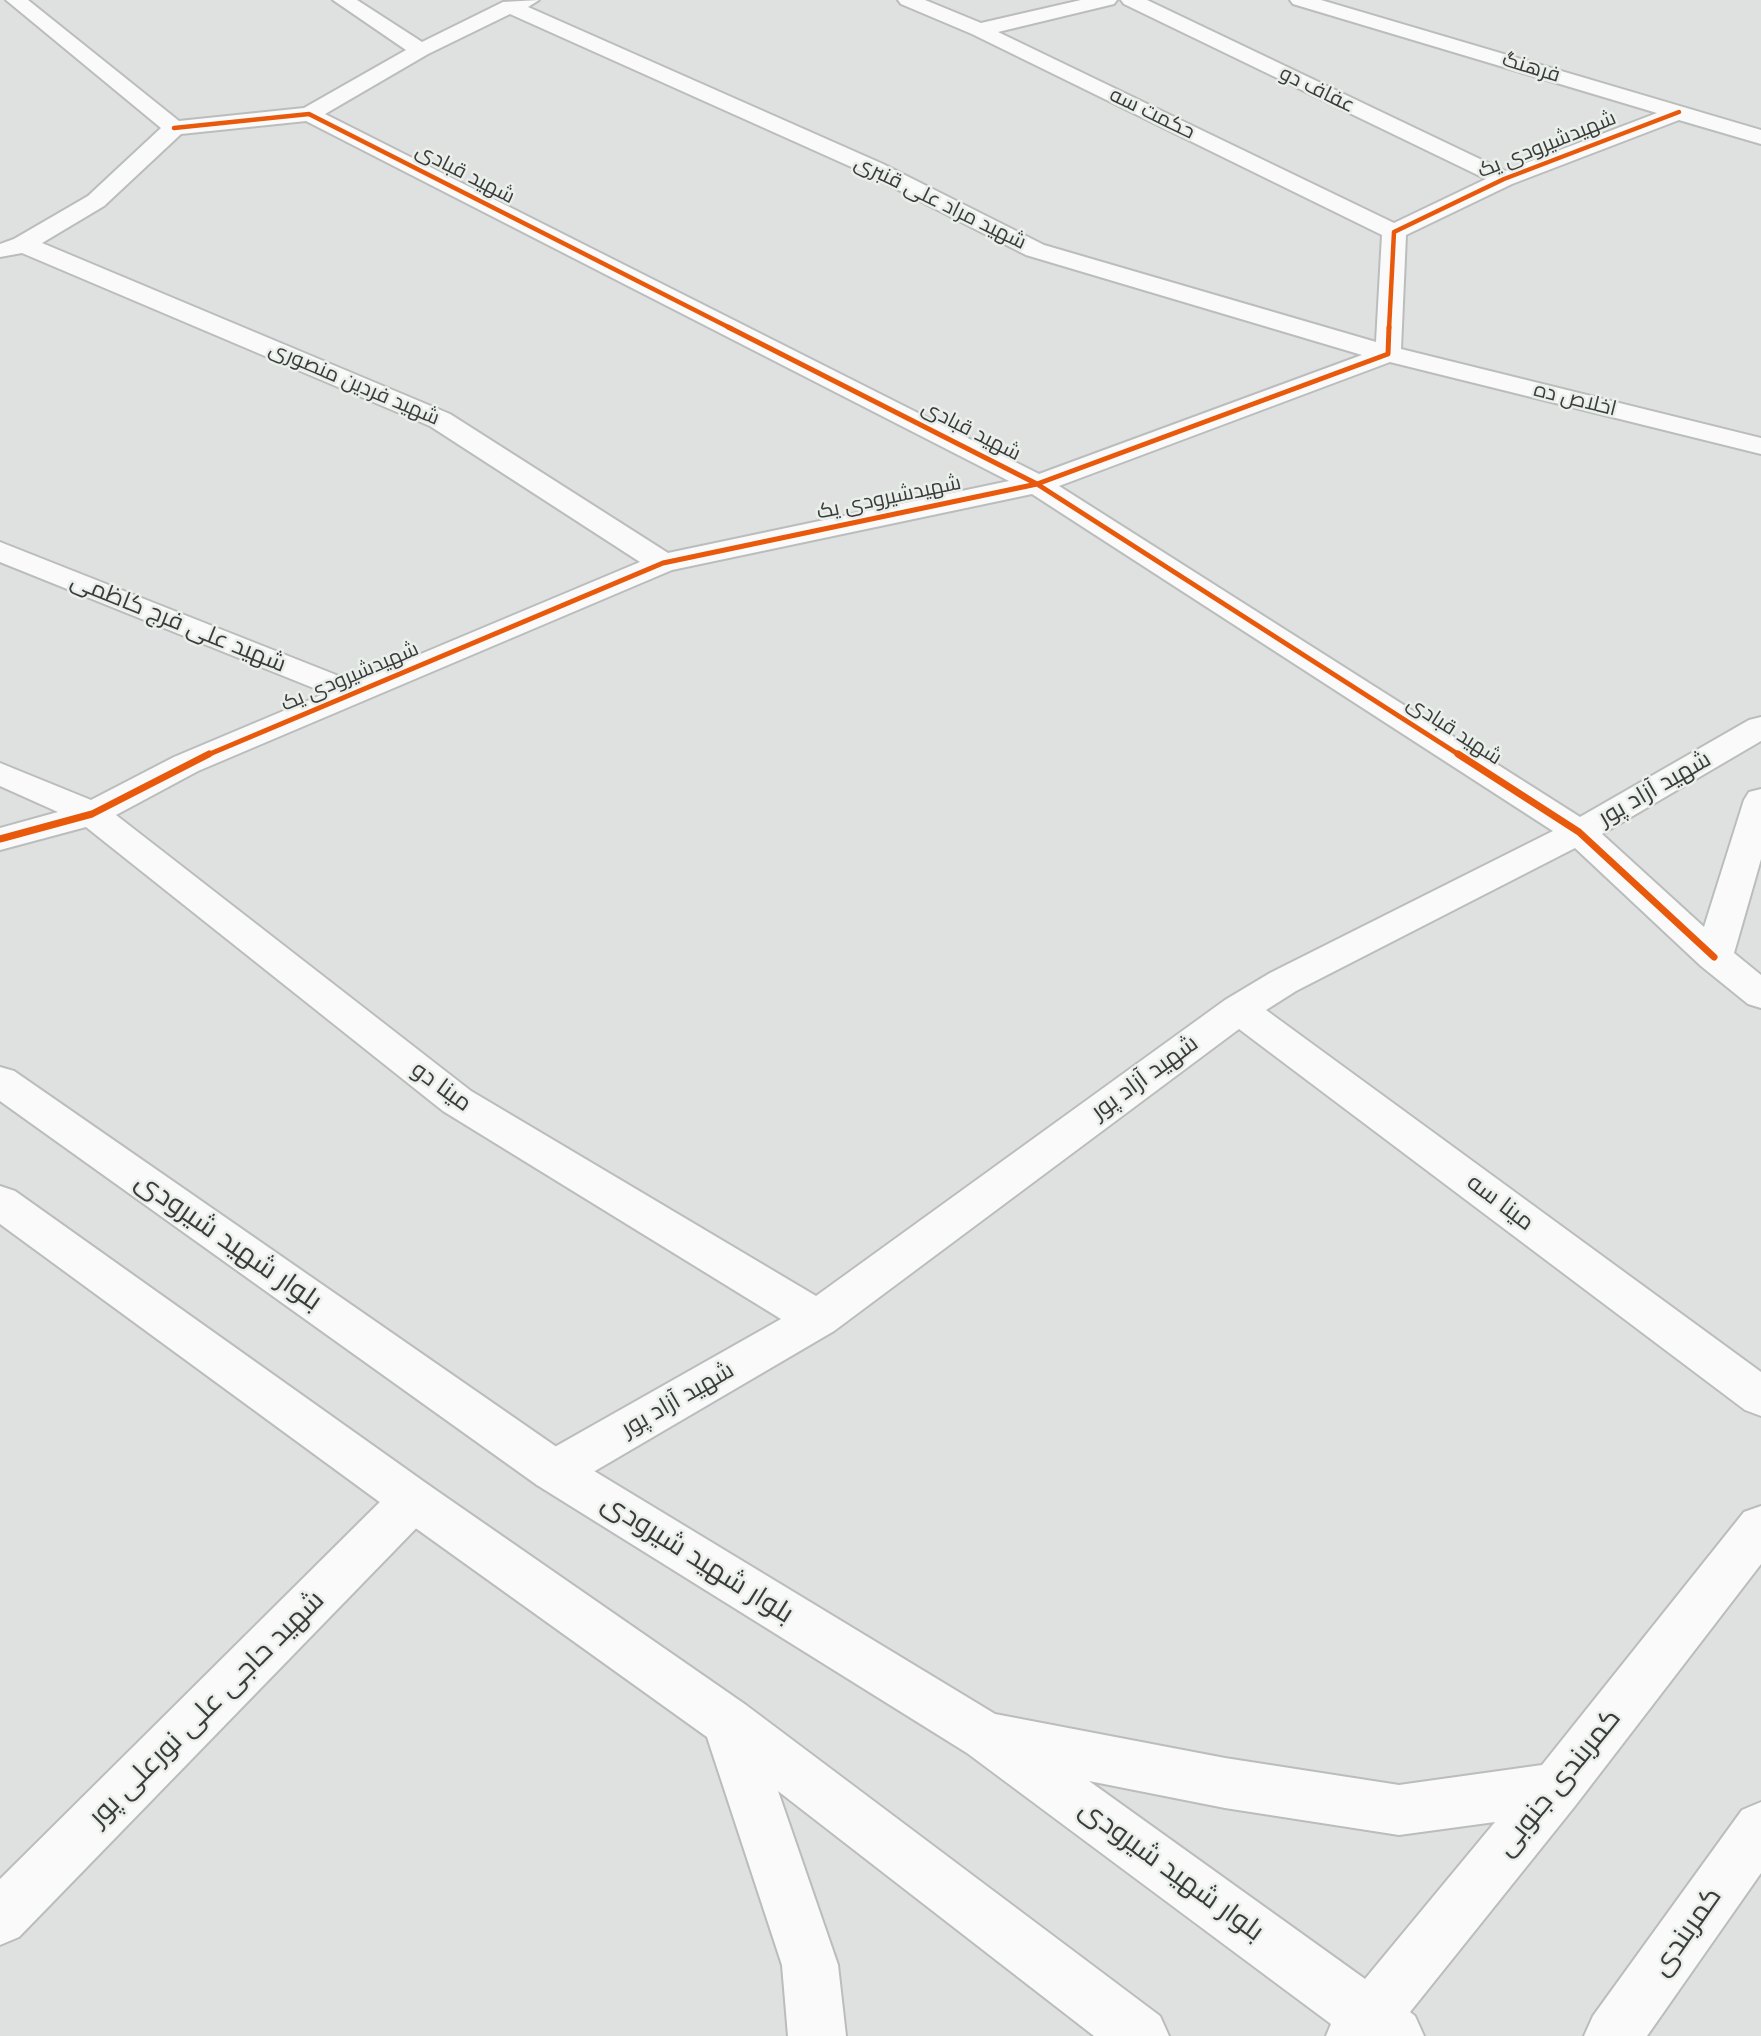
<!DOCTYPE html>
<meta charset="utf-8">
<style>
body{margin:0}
canvas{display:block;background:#dee1df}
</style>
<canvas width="1761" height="2036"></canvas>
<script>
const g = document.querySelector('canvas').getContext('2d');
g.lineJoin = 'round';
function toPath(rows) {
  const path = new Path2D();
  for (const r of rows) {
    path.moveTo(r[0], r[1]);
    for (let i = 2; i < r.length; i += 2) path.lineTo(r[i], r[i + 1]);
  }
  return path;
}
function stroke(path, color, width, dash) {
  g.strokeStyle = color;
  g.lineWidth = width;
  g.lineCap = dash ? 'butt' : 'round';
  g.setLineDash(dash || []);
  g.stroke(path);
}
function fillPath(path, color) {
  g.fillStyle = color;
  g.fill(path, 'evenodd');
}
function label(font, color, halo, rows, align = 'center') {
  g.font = font + ' "Space Grotesk",Cairo,sans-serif';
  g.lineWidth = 5;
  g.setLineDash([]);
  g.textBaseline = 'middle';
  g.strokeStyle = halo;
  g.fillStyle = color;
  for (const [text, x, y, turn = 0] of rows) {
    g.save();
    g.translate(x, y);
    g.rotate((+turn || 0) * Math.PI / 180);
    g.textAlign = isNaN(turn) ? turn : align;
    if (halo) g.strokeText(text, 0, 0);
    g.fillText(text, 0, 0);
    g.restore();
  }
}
const minor = toPath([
 [6,0,28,0,179,121,304,108,406,50,333,0,357,0,422,42,503,2,539,0,528,7,883,164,1044,245,1376,342,1382,235,972,34,901,4,898,0,925,0,981,23,1081,0,1117,0,1114,4,998,32,1394,223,1486,179,1124,4,1121,0,1147,0,1505,171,1657,113,1293,4,1290,0,1321,0,1761,130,1761,144,1679,120,1512,184,1406,235,1401,349,1761,438,1761,454,1390,362,1059,486,1580,817,1749,720,1761,717,1761,741,1602,834,1704,927,1744,800,1749,792,1761,789,1761,859,1734,953,1761,975,1761,1008,1748,1004,1701,966,1575,848,1296,991,1266,1010,1761,1372,1761,1416,1745,1410,1239,1029,834,1331,571,1485,554,1491,537,1485,531,1471,537,1457,781,1319,443,1111,86,827,0,850,0,828,58,812,0,786,0,763,91,800,174,757,326,693,0,562,0,542,354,682,640,562,430,426,22,253,0,257,0,244,14,239,88,196,161,128,6,0],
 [510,14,867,174,1026,255,1362,355,1039,474,325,114,428,54,510,14],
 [306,121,1009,481,668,553,450,414,42,243,104,206,181,134,306,121],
 [1032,494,1553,831,1270,973,1225,1000,816,1296,471,1091,116,815,198,771,672,570,1032,494],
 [413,1480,430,1486,437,1500,430,1514,19,1937,0,1945,0,1879,396,1486,413,1480]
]);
const secondary = toPath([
 [0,1067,14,1071,571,1457,995,1714,1225,1758,1399,1785,1542,1765,1744,1512,1761,1506,1761,1564,1575,1806,1410,2012,1415,2016,1424,2036,1326,2036,1331,2024,967,1753,537,1485,0,1101,0,1067],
 [1089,1781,1225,1808,1399,1835,1495,1822,1365,1979,1089,1781],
 [0,1186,15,1191,430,1486,746,1705,1160,2016,1169,2036,1094,2036,778,1791,838,1965,846,2036,788,2036,782,1965,707,1737,396,1514,0,1224,0,1186],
 [1761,1802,1761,1873,1647,2036,1584,2036,1593,2016,1742,1810,1761,1802]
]);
stroke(minor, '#bbbdbc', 4);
stroke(secondary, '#bbbdbc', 4);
fillPath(minor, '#fafafa');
fillPath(secondary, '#fafafa');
stroke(toPath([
 [174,128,309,114,732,329],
 [1389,329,1394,232,1504,179,1679,112]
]), '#e8590c', 4.5);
stroke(toPath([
 [728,327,1037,484,1461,756],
 [205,756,663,563,1037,484,1388,354,1389,327]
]), '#e8590c', 5);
stroke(toPath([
 [1458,754,1579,832,1714,957],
 [0,839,92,814,209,754]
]), '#e8590c', 7);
label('21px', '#3a3c3a', '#eaefec', [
 ["فرهنگ",1531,68,17],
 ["عفاف دو",1317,90,26],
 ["حکمت سه",1152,114,26],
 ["شهیدشیرودی یک",1547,145,-22],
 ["شهید قبادی",465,174,27],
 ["شهید مراد علی قنبری",940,203,26],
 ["شهید فردین منصوری",354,384,23],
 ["اخلاص ده",1575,400,14],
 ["شهید قبادی",971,431,27],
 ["شهیدشیرودی یک",889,498,-12],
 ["شهیدشیرودی یک",350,677,-23],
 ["شهید قبادی",1454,731,33]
]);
label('24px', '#3a3c3a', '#eaefec', [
 ["شهید علی فرج کاظمی",178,623,22],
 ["شهید آزاد پور",1655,789,-30],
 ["شهید آزاد پور",1145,1078,-36],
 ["مینا دو",441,1087,36],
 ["مینا سه",1500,1203,37],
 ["شهید آزاد پور",678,1400,-30]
]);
label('28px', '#3a3c3a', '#eaefec', [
 ["بلوار شهید شیرودی",228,1242,35],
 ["بلوار شهید شیرودی",697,1559,32],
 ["شهید حاجی علی نورعلی پور",207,1709,-45],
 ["کمربندی جنوبی",1559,1783,-51],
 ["بلوار شهید شیرودی",1171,1871,36],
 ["کمربندی",1687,1932,-55]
]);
</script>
